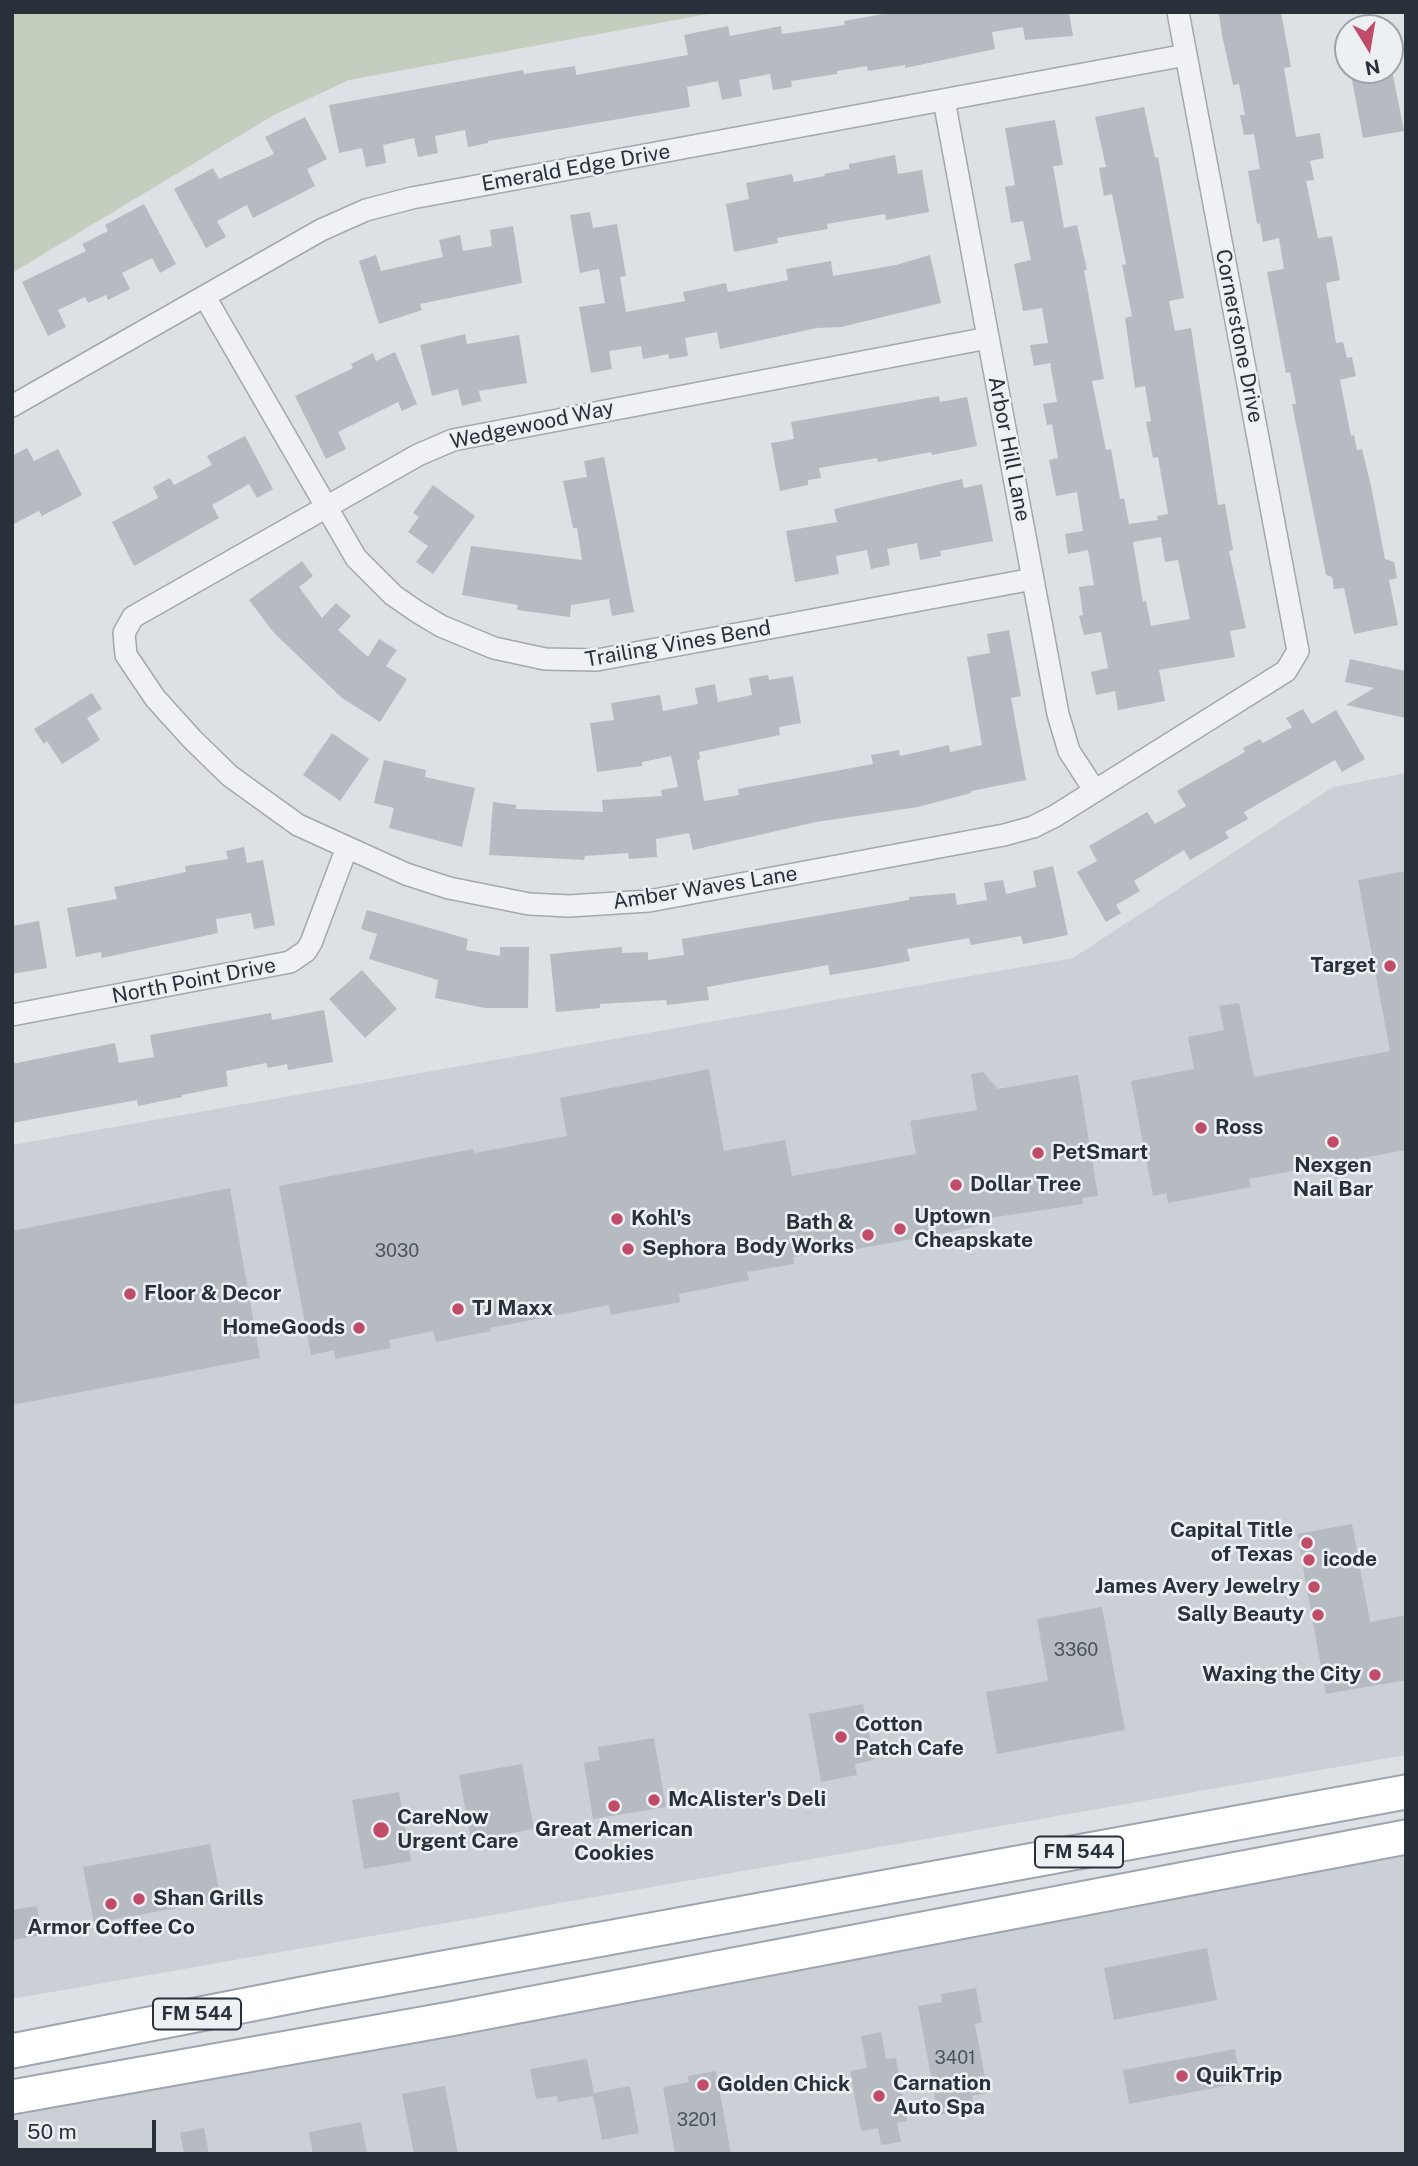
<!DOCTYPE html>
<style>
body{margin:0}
#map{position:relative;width:1418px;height:2166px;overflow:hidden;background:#dde1e5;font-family:"Public Sans",sans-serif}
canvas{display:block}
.frame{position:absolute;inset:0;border:14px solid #28303a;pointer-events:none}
.north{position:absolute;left:1334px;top:14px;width:70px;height:70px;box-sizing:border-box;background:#ecf0f3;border:2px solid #9ea3a9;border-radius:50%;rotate:169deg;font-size:19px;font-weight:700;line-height:28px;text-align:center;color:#28303a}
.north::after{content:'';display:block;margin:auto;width:24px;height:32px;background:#c04c67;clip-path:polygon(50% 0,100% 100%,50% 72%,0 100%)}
.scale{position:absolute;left:14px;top:2120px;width:142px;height:32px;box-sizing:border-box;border:4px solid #28303a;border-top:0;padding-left:9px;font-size:21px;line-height:24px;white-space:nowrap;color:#28303a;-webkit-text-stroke:5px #ecf0f3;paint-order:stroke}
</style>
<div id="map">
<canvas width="1418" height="2166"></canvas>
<div class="frame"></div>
<div class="north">N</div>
<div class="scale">50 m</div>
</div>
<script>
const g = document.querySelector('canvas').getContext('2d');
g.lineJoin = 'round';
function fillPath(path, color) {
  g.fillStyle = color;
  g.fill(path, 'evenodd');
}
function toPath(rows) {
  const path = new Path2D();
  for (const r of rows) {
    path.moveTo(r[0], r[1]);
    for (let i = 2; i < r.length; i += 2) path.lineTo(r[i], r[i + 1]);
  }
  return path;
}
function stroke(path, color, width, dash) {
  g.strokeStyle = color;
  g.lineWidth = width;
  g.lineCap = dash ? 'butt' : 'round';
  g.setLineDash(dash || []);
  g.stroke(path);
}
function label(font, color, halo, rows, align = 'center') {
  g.font = font + ' "Public Sans",sans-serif';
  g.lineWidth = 5;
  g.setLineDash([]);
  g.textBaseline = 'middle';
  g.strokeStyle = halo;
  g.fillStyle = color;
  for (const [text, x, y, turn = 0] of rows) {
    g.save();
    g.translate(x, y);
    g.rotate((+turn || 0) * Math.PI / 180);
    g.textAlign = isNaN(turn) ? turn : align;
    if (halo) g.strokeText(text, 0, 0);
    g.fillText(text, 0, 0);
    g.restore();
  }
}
fillPath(toPath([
 [1406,773,1406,1755,12,1999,12,1145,1073,958,1333,787],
 [1406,1856,1406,2154,12,2154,12,2109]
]), '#cbd0d6');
fillPath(toPath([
 [12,12,719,12,349,80,274,115,12,273]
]), '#c4cebf');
fillPath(toPath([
 [894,12,1069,12,1073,36,1025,40,1023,27,992,32,995,49,905,68,905,65,868,71,867,66,837,71,837,74,791,81,792,87,773,90,770,74,739,80,742,96,722,100,718,81,687,87,690,107,488,141,488,143,468,147,465,130,435,136,438,153,418,157,414,138,383,145,386,163,366,167,362,148,339,153,329,105,523,70,524,74,575,66,576,75,688,55,684,35,728,26,730,36,781,26,782,34,845,25,844,21],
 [1227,12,1281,12,1291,67,1284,68,1296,137,1320,133,1324,158,1310,161,1314,180,1306,181,1318,238,1332,236,1340,280,1326,283,1336,343,1343,342,1347,358,1352,357,1356,376,1340,380,1351,436,1354,435,1357,450,1362,449,1371,486,1385,559,1394,562,1397,578,1389,580,1398,625,1354,634,1344,588,1334,589,1332,577,1326,575,1292,404,1296,404,1290,372,1286,373,1267,272,1284,269,1279,238,1263,242,1260,223,1257,224,1248,171,1260,169,1254,134,1244,135,1240,115,1245,115,1239,84,1233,85,1222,35,1219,14],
 [1350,70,1392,70,1404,131,1363,138],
 [1144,107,1155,158,1158,157,1184,298,1169,301,1175,331,1191,328,1218,505,1225,504,1233,550,1229,551,1246,628,1230,631,1235,657,1159,670,1165,701,1118,710,1115,691,1096,695,1091,672,1108,668,1101,632,1084,635,1079,616,1083,615,1079,587,1094,585,1088,550,1068,554,1065,534,1083,531,1077,492,1056,496,1049,460,1058,458,1052,424,1047,425,1043,404,1057,402,1050,363,1034,366,1030,345,1048,343,1042,308,1023,311,1014,264,1031,260,1023,221,1011,223,1005,187,1015,185,1005,128,1055,120,1063,165,1053,166,1064,228,1077,225,1087,270,1084,270,1104,379,1092,381,1106,450,1111,449,1120,499,1124,498,1129,524,1158,520,1157,516,1168,514,1158,457,1153,458,1146,422,1151,421,1145,386,1135,388,1125,318,1132,316,1122,265,1126,264,1112,194,1104,196,1099,168,1106,167,1095,117],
 [1161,537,1165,562,1178,560,1190,619,1151,626,1146,601,1143,602,1133,542],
 [305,117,327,159,307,169,315,186,253,218,247,205,217,221,226,237,206,248,174,189,213,168,219,179,274,154,265,137],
 [895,155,898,174,922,170,929,212,886,220,885,214,827,224,828,229,777,238,778,243,734,252,726,204,749,199,746,183,792,174,794,182,825,176,824,174,849,169,849,164],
 [144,204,176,264,160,273,152,258,122,273,130,289,108,300,106,295,88,303,85,297,58,310,66,327,48,336,22,282,86,251,82,244,108,231,105,225],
 [590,212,593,228,617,224,626,276,620,277,626,312,685,301,683,292,726,283,728,292,788,280,786,269,831,261,833,276,896,265,930,255,941,303,841,327,817,328,720,349,717,332,685,338,688,356,669,359,668,354,643,359,641,346,609,351,612,369,591,373,579,307,605,303,599,269,580,273,570,215],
 [513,226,522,283,420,304,422,310,379,324,359,261,376,255,381,271,443,257,439,240,460,235,463,251,492,246,490,230],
 [465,334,467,344,519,335,527,383,479,391,481,401,462,406,458,389,432,396,420,345],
 [395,352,417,404,402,411,398,402,338,432,346,449,326,459,295,396,353,368,351,364,373,353,376,361],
 [939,396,940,402,967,397,977,446,932,455,931,452,878,462,877,458,819,468,821,478,808,480,808,485,780,491,771,443,794,439,791,422],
 [245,436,273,489,257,498,249,484,212,505,219,518,134,566,112,522,158,498,153,487,170,478,174,485,212,465,207,456],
 [27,448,34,461,58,449,82,495,42,516,39,511,12,525,12,456],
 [604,457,634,612,612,616,609,599,571,605,570,617,517,610,518,605,462,595,471,546,582,560,577,528,573,528,563,481,587,477,584,461],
 [962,479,964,488,982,484,993,541,940,551,941,556,920,560,917,543,887,549,890,565,871,569,867,550,836,556,839,574,795,582,786,531,837,522,834,509],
 [433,485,475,516,433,574,416,562,428,546,408,532,419,517,413,513],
 [302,561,313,576,299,587,322,618,336,603,351,616,338,630,368,657,379,639,397,650,386,666,407,679,380,722,342,698,274,633,249,600],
 [1009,630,1021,696,1011,698,1026,780,971,791,971,793,918,807,816,822,693,850,689,833,656,839,657,857,629,859,628,853,585,856,584,860,489,855,493,802,516,805,516,809,603,812,602,800,662,796,661,790,678,787,671,756,642,762,642,766,597,772,590,723,614,720,611,703,660,695,663,711,698,704,695,688,715,684,718,702,752,695,749,678,768,675,769,680,793,676,801,723,779,727,780,735,699,752,700,759,697,760,704,801,739,795,738,789,873,764,871,755,899,750,900,756,949,745,950,752,982,745,967,657,990,653,987,634],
 [1350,659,1406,671,1406,718,1346,705,1374,688,1345,682],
 [92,693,102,709,87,718,100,740,62,764,47,741,44,744,34,729],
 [1303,709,1312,724,1336,710,1365,759,1342,772,1335,760,1244,812,1248,819,1225,832,1229,838,1190,860,1184,850,1134,881,1140,891,1116,905,1121,913,1106,922,1077,872,1097,861,1089,846,1147,812,1155,824,1186,806,1177,791,1245,752,1243,748,1260,739,1263,743,1292,727,1286,718],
 [332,733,369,759,340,801,303,775],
 [384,760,426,770,425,777,475,788,462,847,389,828,394,808,374,803],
 [244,847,247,863,263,860,275,925,254,929,251,913,216,919,218,933,102,958,101,952,76,957,67,908,117,899,114,887,186,872,185,866,228,859,226,851],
 [1053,866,1068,935,1023,944,1021,936,971,945,969,938,907,949,910,961,873,968,830,975,828,965,707,987,709,1000,667,1005,666,1000,600,1004,600,1008,556,1012,550,954,622,947,622,953,648,952,648,960,684,955,682,939,909,900,909,897,955,893,957,905,987,900,984,883,1003,880,1006,894,1036,887,1033,871],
 [1406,871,1406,1150,1249,1179,1251,1187,1168,1203,1166,1193,1153,1196,1131,1081,1194,1069,1188,1037,1224,1030,1219,1006,1239,1003,1254,1077,1390,1051,1358,880],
 [367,910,468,939,466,950,500,956,500,947,529,947,528,1008,485,1008,435,998,438,980,369,959,377,934,361,929],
 [39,921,47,968,12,974,12,926],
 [362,970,397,1009,365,1038,329,999],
 [324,1010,333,1062,288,1070,287,1064,268,1068,266,1063,226,1071,228,1086,182,1095,182,1097,138,1106,137,1100,12,1123,12,1064,115,1043,119,1063,154,1057,150,1035,271,1013,272,1020],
 [709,1069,724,1151,785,1140,792,1176,916,1154,910,1121,977,1110,971,1074,983,1072,998,1089,1078,1075,1098,1196,1082,1198,1083,1204,983,1219,984,1225,930,1236,822,1255,821,1252,793,1257,794,1264,747,1272,749,1280,679,1294,680,1302,611,1315,609,1305,490,1328,491,1331,436,1342,433,1331,389,1340,391,1348,335,1359,334,1350,311,1355,279,1186,473,1149,474,1153,567,1136,560,1098],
 [230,1188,260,1358,12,1405,12,1231],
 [1352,1524,1370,1622,1406,1615,1406,1680,1326,1694,1297,1534],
 [1102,1607,1125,1730,997,1754,986,1692,1048,1681,1037,1619],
 [863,1704,874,1760,855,1764,857,1775,821,1782,809,1714],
 [654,1738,666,1807,593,1819,584,1763,600,1760,598,1747],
 [522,1764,534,1829,471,1840,459,1775],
 [399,1792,411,1861,364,1869,352,1800],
 [210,1844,221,1900,94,1923,83,1867],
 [37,1906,42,1935,12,1940,12,1910],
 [1207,1948,1217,2000,1114,2020,1104,1968],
 [976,1988,982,2022,975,2024,988,2093,972,2096,975,2109,938,2115,918,2006,942,2002,941,1994],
 [881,2032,886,2059,896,2058,907,2121,897,2123,901,2142,881,2145,878,2128,861,2131,850,2071,867,2068,861,2036],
 [1235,2049,1241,2083,1129,2104,1123,2070],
 [587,2059,594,2093,630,2086,639,2133,602,2140,593,2096,558,2102,557,2096,536,2099,530,2069],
 [716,2071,731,2154,675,2154,663,2087,689,2082,688,2076],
 [445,2086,458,2154,414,2154,402,2094],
 [361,2122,367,2154,313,2154,309,2132],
 [204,2128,209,2154,184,2154,180,2133]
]), '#b5bbc1');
const minor = toPath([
 [944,100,1058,714,1069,751,1095,791],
 [205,297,356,558,393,595,416,611,441,626,494,648,545,659,597,660,1033,579],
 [988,338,453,440,418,455,133,617,124,633,126,655,155,698,192,739,230,776,298,825,406,874,449,888,529,904,569,906,649,901,1004,835,1033,827,1055,816,1286,671,1298,651,1178,12],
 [12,406,321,230,366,210,412,198,1186,55],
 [12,1015,290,962,306,951,311,943,346,850]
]);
const primary = toPath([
 [12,2051,323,1990,1406,1792],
 [12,2097,450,2019,1406,1837]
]);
stroke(minor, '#a3a8ae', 24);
stroke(primary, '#9da6b0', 37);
stroke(minor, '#eff1f4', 21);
stroke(primary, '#fff', 33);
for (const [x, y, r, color] of [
 [1390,966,7,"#c04c67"],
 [1201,1128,7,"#c04c67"],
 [1333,1142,7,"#c04c67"],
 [1038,1153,7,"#c04c67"],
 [956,1185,7,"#c04c67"],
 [617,1219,7,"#c04c67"],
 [900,1229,7,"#c04c67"],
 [868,1235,7,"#c04c67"],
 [628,1249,7,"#c04c67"],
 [130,1294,7,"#c04c67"],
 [458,1309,7,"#c04c67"],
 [359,1328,7,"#c04c67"],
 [1307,1543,7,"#c04c67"],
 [1309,1560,7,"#c04c67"],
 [1314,1587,7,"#c04c67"],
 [1318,1615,7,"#c04c67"],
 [1375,1675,7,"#c04c67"],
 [841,1737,7,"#c04c67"],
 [654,1800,7,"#c04c67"],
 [614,1806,7,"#c04c67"],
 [381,1830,9,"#c04c67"],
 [139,1899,7,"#c04c67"],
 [111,1904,7,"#c04c67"],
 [1182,2076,7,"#c04c67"],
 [703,2085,7,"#c04c67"],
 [879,2096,7,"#c04c67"]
]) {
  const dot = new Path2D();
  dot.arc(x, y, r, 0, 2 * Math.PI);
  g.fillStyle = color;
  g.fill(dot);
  stroke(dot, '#ecf0f3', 2.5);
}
label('18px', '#4b535c', null, [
 ["3030",397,1251],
 ["3360",1076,1650],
 ["3401",955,2058],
 ["3201",697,2120]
]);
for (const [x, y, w] of [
 [1079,1852,88],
 [197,2014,88]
]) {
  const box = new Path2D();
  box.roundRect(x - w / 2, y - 15.5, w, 31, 5);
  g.fillStyle = '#ecf0f3';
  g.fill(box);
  stroke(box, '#28303a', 2);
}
label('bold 19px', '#28303a', null, [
 ["FM 544",1079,1852],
 ["FM 544",197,2014]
]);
label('21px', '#28303a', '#ecf0f3', [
 ["Emerald Edge Drive",576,168,-10],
 ["Cornerstone Drive",1239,336,79],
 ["Wedgewood Way",532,425,-12],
 ["Arbor Hill Lane",1009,449,79],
 ["Trailing Vines Bend",678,644,-10],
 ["Amber Waves Lane",705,888,-9],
 ["North Point Drive",194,981,-11]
]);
label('bold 21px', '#28303a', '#ecf0f3', [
 ["Target",1376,966,"right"],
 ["Ross",1215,1128],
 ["PetSmart",1052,1153],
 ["Nexgen",1333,1166,"center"],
 ["Nail Bar",1333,1190,"center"],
 ["Dollar Tree",970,1185],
 ["Uptown",914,1217],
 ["Cheapskate",914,1241],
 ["Kohl's",631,1219],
 ["Bath &",854,1223,"right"],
 ["Body Works",854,1247,"right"],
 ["Sephora",642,1249],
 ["Floor & Decor",144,1294],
 ["TJ Maxx",472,1309],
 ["HomeGoods",345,1328,"right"],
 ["Capital Title",1293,1531,"right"],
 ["of Texas",1293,1555,"right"],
 ["icode",1323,1560],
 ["James Avery Jewelry",1300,1587,"right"],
 ["Sally Beauty",1304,1615,"right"],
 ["Waxing the City",1361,1675,"right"],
 ["Cotton",855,1725],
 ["Patch Cafe",855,1749],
 ["McAlister's Deli",668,1800],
 ["CareNow",397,1818],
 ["Urgent Care",397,1842],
 ["Great American",614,1830,"center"],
 ["Cookies",614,1854,"center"],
 ["Shan Grills",153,1899],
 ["Armor Coffee Co",111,1928,"center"],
 ["QuikTrip",1196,2076],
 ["Carnation",893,2084],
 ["Auto Spa",893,2108],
 ["Golden Chick",717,2085]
], 'left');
</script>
